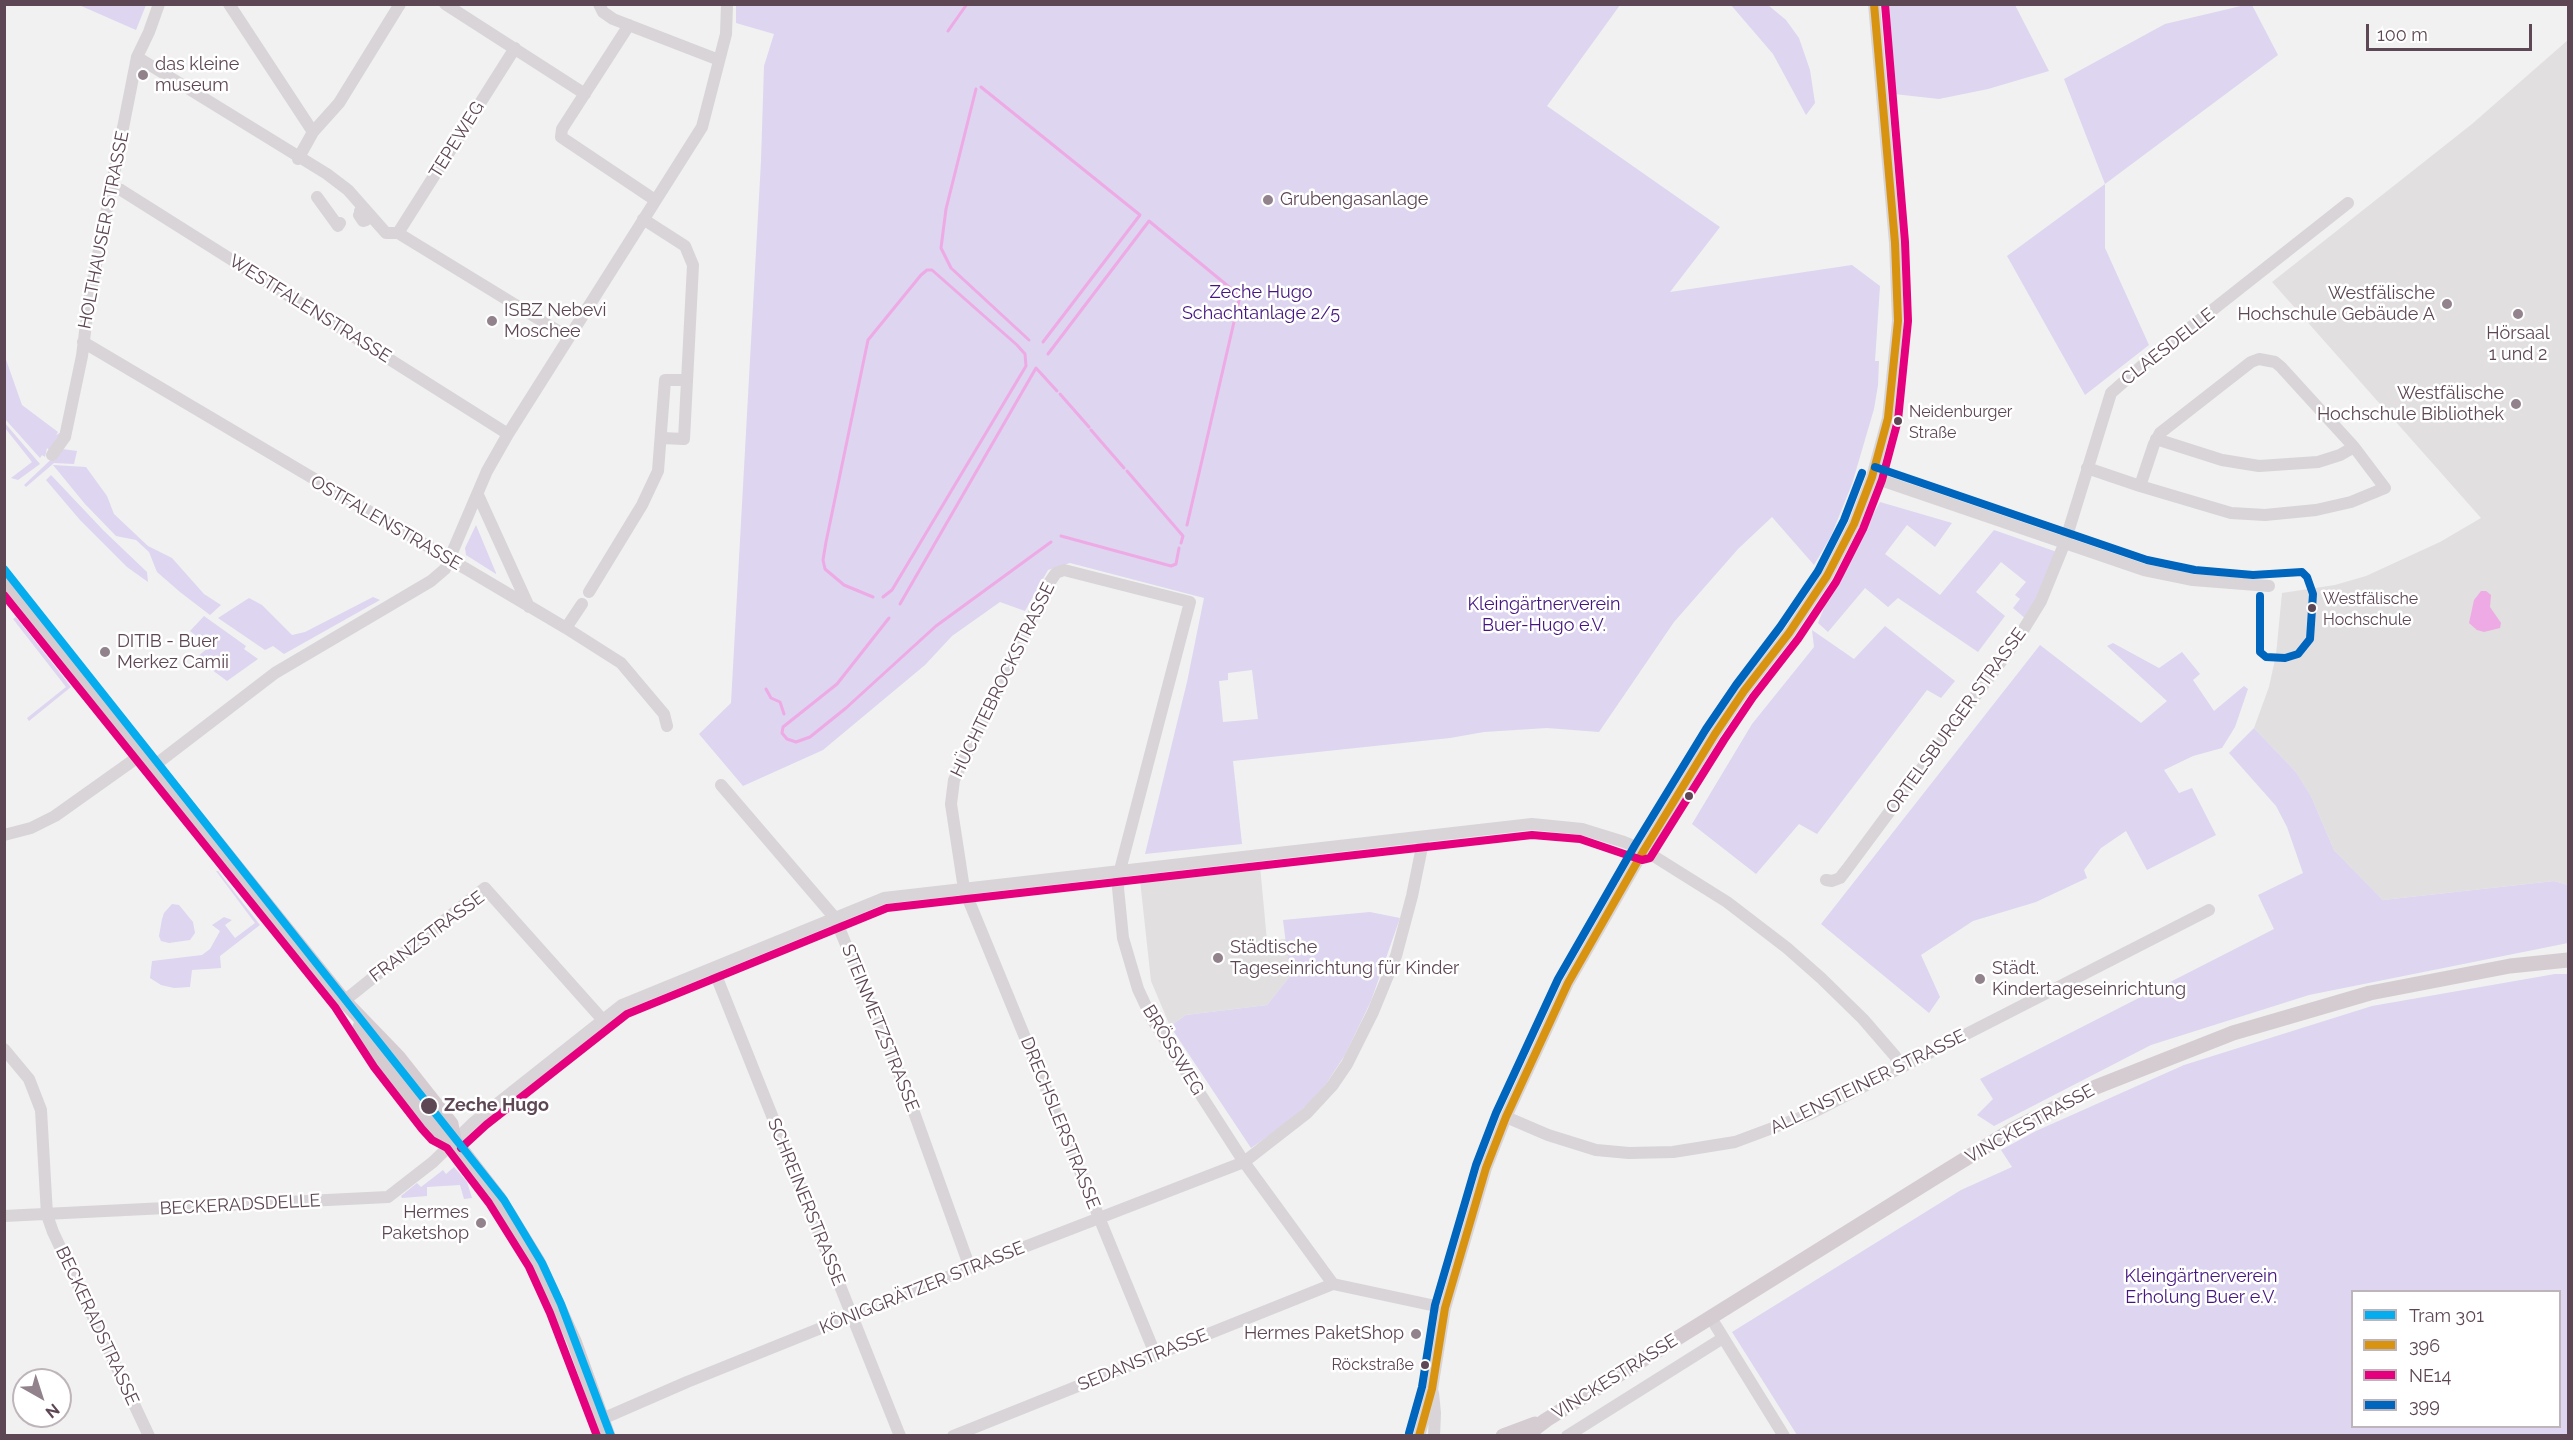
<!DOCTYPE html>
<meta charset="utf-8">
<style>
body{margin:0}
#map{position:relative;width:2573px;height:1440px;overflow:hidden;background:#f1f1f1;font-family:Raleway,sans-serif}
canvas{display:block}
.frame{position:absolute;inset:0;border:6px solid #5d4754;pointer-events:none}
.legend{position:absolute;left:2351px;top:1290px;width:210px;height:138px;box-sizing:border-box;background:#fff;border:2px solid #beb5bb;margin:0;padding:8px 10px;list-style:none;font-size:18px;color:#5d4754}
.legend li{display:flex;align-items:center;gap:12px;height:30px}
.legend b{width:30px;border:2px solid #beb5bb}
.north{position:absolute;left:12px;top:1368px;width:60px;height:60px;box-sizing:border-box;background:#fff;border:2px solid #beb5bb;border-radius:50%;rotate:141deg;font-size:16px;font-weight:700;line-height:24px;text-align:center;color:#5d4754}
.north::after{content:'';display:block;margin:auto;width:21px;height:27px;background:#91828b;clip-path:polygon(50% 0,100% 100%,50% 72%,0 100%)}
.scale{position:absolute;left:2366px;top:24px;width:166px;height:27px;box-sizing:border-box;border:3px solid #5d4754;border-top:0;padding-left:8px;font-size:18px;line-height:21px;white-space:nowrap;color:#5d4754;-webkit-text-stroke:4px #fff;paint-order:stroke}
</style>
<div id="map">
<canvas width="2573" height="1440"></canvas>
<div class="frame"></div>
<ul class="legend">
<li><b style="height:8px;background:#05adee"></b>Tram 301</li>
<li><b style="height:8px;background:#d89311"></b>396</li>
<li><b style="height:8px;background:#e5007d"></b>NE14</li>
<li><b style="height:8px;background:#0065bd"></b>399</li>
</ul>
<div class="north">N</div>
<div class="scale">100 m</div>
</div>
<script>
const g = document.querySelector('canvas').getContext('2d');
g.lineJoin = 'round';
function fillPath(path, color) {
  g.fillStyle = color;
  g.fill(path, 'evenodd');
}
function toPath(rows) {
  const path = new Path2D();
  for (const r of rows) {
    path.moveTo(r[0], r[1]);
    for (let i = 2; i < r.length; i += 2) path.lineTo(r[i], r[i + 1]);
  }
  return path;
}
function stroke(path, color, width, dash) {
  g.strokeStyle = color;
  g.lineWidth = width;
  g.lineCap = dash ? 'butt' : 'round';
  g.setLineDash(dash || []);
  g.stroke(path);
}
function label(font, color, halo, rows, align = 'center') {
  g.font = font + ' Raleway,sans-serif';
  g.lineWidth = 5;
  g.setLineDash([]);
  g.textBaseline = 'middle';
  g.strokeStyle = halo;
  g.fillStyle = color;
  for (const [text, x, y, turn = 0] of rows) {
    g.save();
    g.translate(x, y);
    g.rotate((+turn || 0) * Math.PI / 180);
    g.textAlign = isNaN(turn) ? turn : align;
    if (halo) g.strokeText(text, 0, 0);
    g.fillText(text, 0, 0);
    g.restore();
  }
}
fillPath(toPath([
 [2568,40,2568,885,2554,881,2383,900,2334,850,2311,796,2296,772,2254,728,2269,687,2276,655,2282,593,2335,585,2366,576,2440,542,2481,518,2272,282,2472,124],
 [1260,866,1267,941,1286,939,1290,976,1267,1005,1186,1015,1170,1026,1151,981,1140,880]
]), '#e1dfdf');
fillPath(toPath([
 [79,5,146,4,146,5,136,30],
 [736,5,1620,5,1547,106,1720,227,1670,292,1852,265,1880,286,1875,361,1879,361,1878,385,1874,409,1852,484,1831,536,1814,565,1772,517,1738,549,1674,622,1599,732,1547,728,1484,732,1450,738,1233,761,1242,844,1145,854,1187,682,1204,598,1070,563,1048,570,1025,611,1000,602,952,636,925,665,823,750,743,786,699,734,731,703,761,161,764,66,774,34,736,23],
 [1252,670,1258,719,1223,722,1219,681,1228,680,1228,673],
 [1731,5,1768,5,1786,20,1799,38,1810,70,1815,103,1806,115,1773,54],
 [1889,5,2015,5,2049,71,1988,89,1939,99,1894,94],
 [2245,5,2252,5,2278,55,2105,184,2105,248,2149,345,2085,395,2007,256,2105,184,2064,79,2165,24],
 [4,354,22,405,58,432,56,435,65,430,52,453,47,448,45,457,42,455,40,458,5,419],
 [4,422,40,464,18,480,11,478,32,462,5,428],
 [62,449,77,451,74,464,54,463,26,487,24,485],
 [53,465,86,467,107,496,114,514,148,546,172,558,204,594,221,605,210,615,180,592,157,572,149,552,136,540,116,536,85,504],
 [51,475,104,531,147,572,148,582,127,567,80,520,46,480],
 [1880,502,1952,523,1935,547,1907,525,1885,554,1940,595,1994,530,2057,552,2044,585,2026,619,2013,608,2020,599,2015,595,2026,582,2001,562,1976,592,2005,616,1978,652,1898,598,1888,607,1865,588,1828,632,1818,623,1831,590],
 [476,525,496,573,496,574,466,555,465,548],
 [373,597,380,600,284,654,273,646,265,650,218,618,249,598,262,605,292,635,305,632],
 [204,616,246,646,244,649,258,659,227,681,196,658,210,646,190,631],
 [16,617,71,687,29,721,27,718,66,687,13,619],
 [1885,626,1955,681,1941,698,1927,690,1817,834,1799,824,1756,874,1692,824,1752,724,1814,647,1812,630,1854,659],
 [2113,643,2159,668,2182,652,2200,674,2193,680,2214,711,2244,686,2248,689,2235,727,2222,748,2193,756,2164,770,2179,793,2192,788,2216,835,2147,870,2126,831,2101,848,2084,870,2087,878,2036,902,1973,921,1921,955,1940,997,1929,1013,1821,924,2040,645,2141,723,2167,701,2107,646],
 [2254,728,2296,772,2311,796,2334,850,2383,900,2554,881,2568,885,2568,943,2309,995,2151,1045,1994,1126,1977,1115,1993,1099,1980,1079,2274,929,2258,895,2303,873,2287,827,2276,806,2229,753],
 [216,871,218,871,260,925,220,956,221,968,192,970,190,987,174,988,161,985,150,978,152,961,202,955,210,949,220,931,212,925,224,917,232,920,225,925,235,938,255,923],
 [172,904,179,905,193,922,195,933,190,940,169,943,161,941,159,936,162,919,164,913],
 [1370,912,1400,918,1371,1001,1345,1055,1326,1084,1308,1104,1287,1123,1251,1148,1170,1026,1186,1015,1267,1005,1290,976,1283,920],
 [2555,974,2568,974,2568,1435,1797,1435,1732,1332,1961,1190,2012,1167,2001,1150,2036,1131,2184,1065,2372,1006],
 [2352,1292,2560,1292,2560,1426,2352,1426],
 [454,1167,467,1182,472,1198,464,1199,460,1185,427,1187,427,1196,402,1198,401,1196,417,1183,421,1187,443,1170,446,1174]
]), '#ded5f0');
fillPath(toPath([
 [2481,591,2486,591,2491,595,2490,607,2501,623,2500,628,2484,632,2477,630,2469,623,2474,600]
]), '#eeaae4');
stroke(toPath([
 [948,31,967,4],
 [981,87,1140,215,1043,342],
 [976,89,946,209,941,248,951,268,1029,340],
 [1048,354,1149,221,1240,296,1187,525],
 [1060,394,1089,427],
 [1091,430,1124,468],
 [1127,471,1183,536,1181,543],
 [1061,536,1171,566,1176,564,1179,548],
 [873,597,844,585,825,569,823,560,826,542,868,340,921,275,927,270,932,270,1017,345,1025,354,1026,366,892,590,883,597],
 [900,604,1036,368,1057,391],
 [889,618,837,684,783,727,782,733,787,739,796,742,810,737,846,708,936,626,1051,542],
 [766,689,771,698,780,702,784,714]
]), '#eeaae4', 3);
stroke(toPath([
 [229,4,313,132],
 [445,4,585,94],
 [599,4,603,12,613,19,719,60],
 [629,25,562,129,561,137,655,200],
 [137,57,327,174,348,190,386,233,398,233,568,337],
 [298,159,313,132,339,103,400,4],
 [111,188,121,190,508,434],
 [317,197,338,226,340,223],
 [359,215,363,221,366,220,360,211,364,209],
 [643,219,685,246,693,265,684,439,662,438],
 [398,233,515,48],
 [83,342,566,628,621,663,664,714,667,726],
 [2156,439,2222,460,2259,466,2318,462,2340,455,2354,447],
 [52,455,65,437,82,356,89,300,137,57,149,32,159,4],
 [2087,468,2140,486,2231,513,2265,515,2316,510,2351,502,2385,488,2354,447,2281,367,2275,362,2259,359,2251,362,2160,433,2154,444,2140,486],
 [1872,477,2144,570,2193,580,2269,586],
 [478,495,529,607],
 [589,592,642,505,658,471,665,380,687,380],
 [566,628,582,604],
 [155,765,275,673,431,581,445,569,487,471,508,434,702,127,726,34,727,4],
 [721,785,835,918,906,1090,970,1268],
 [4,835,31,828,55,816,145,752],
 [1826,880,1832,881,1840,878,1847,869,2017,640,2041,601,2065,542,2111,393,2144,364,2348,203],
 [713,968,900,1436],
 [344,1001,485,888,602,1019],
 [4,1049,29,1079,41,1110,47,1215,53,1232,149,1436],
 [1506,1117,1548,1135,1596,1150,1629,1153,1673,1152,1735,1142,1810,1114,2209,910],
 [4,1216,388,1197,433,1162,473,1123,622,1005,884,898,1532,824,1582,829,1624,842,1644,850,1727,902,1787,948,1821,978,1863,1019,1895,1056,1900,1068],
 [1711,1318,1784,1436],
 [1156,1356,964,889,951,804,954,780,1047,586,1056,573,1064,570,1190,602,1120,870,1118,888,1123,938,1138,989,1152,1019,1244,1162,1333,1284,1445,1308],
 [1433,1393,1435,1413,1434,1436],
 [602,1419,687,1382,970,1268,1244,1162,1307,1113,1332,1086,1347,1064,1373,1012,1396,956,1412,896,1424,837],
 [953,1436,1333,1284],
 [1419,1436,1432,1389,1445,1308,1486,1168,1506,1117,1568,983,1644,850,1715,734,1744,691,1789,633,1827,576,1854,524,1872,477,1888,418,1898,321,1895,243,1874,4],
 [1567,1436,1723,1338]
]), '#d8d4d7', 12);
stroke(toPath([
 [4,578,344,1001,398,1057,451,1124,454,1140,498,1197,538,1262,574,1341,608,1436],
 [360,1027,382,1061,430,1123,438,1132,454,1140],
 [1503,1436,1535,1424],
 [1525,1436,1546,1420,1936,1177,2014,1129,2096,1087,2233,1033,2370,993,2510,966,2568,960]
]), '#d4ccd1', 15);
stroke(toPath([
 [1419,1436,1432,1389,1445,1308,1486,1168,1506,1117,1568,983,1644,850,1715,734,1744,691,1789,633,1827,576,1854,524,1872,477,1888,418,1898,321,1895,243,1874,4]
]), '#d89311', 8);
stroke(toPath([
 [4,595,335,1007,374,1067,422,1129,432,1140,447,1148,489,1203,529,1267,550,1313,597,1436],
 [461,1148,486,1125,627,1014,887,908,1532,835,1580,839,1642,860,1650,858,1724,740,1753,697,1798,639,1836,582,1863,529,1882,480,1898,420,1908,321,1905,242,1885,4]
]), '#e5007d', 8);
stroke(toPath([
 [1875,467,2147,560,2195,570,2253,575,2302,572,2307,577,2313,594,2310,639,2298,654,2285,658,2266,657,2260,652,2260,596],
 [1409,1433,1422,1387,1435,1305,1476,1165,1496,1113,1558,979,1635,845,1706,729,1736,685,1780,627,1818,571,1844,520,1862,473]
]), '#0065bd', 8);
stroke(toPath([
 [4,569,504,1200,542,1263,561,1304,611,1436]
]), '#05adee', 8);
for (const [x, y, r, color] of [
 [143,75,6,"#91828b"],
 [1268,200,6,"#91828b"],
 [2447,304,6,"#91828b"],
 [2518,314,6,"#91828b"],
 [492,321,6,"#91828b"],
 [2516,404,6,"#91828b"],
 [1898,421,5,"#5d4754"],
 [2312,608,5,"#5d4754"],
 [105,652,6,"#91828b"],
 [1689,796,5,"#5d4754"],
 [1218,958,6,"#91828b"],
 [1980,979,6,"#91828b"],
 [429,1106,9,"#5d4754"],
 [481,1223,6,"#91828b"],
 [1416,1334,6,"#91828b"],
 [1425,1365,5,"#5d4754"]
]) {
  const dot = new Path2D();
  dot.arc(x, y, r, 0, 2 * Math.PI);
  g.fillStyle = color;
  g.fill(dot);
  stroke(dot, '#fff', 2);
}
label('16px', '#5d4754', '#fff', [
 ["Neidenburger",1909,412],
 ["Straße",1909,433],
 ["Westfälische",2323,599],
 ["Hochschule",2323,620],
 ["Röckstraße",1414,1365,"right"]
], 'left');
label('18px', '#5d4754', '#fff', [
 ["das kleine",155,65],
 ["museum",155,86],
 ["Grubengasanlage",1280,200],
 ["Westfälische",2435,294,"right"],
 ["Hochschule Gebäude A",2435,315,"right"],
 ["ISBZ Nebevi",504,311],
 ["Moschee",504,332],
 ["Hörsaal",2518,334,"center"],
 ["1 und 2",2518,355,"center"],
 ["Westfälische",2504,394,"right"],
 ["Hochschule Bibliothek",2504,415,"right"],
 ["DITIB - Buer",117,642],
 ["Merkez Camii",117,663],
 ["Städtische",1230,948],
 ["Tageseinrichtung für Kinder",1230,969],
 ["Städt.",1992,969],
 ["Kindertageseinrichtung",1992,990],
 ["Hermes",469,1213,"right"],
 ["Paketshop",469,1234,"right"],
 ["Hermes PaketShop",1404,1334,"right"]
], 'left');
label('18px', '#5d4754', '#fff', [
 ["TEPEWEG",457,140,-58],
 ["HOLTHAUSER STRASSE",104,230,-79],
 ["WESTFALENSTRASSE",310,309,32],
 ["CLAESDELLE",2168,347,-38],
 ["OSTFALENSTRASSE",386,523,30],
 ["HÜCHTEBROCKSTRASSE",1003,680,-64],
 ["ORTELSBURGER STRASSE",1956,721,-54],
 ["FRANZSTRASSE",427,937,-37],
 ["STEINMETZSTRASSE",880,1028,68],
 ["BRÖSSWEG",1173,1050,59],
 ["ALLENSTEINER STRASSE",1868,1082,-26],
 ["DRECHSLERSTRASSE",1060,1123,68],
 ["VINCKESTRASSE",2030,1124,-29],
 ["SCHREINERSTRASSE",806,1202,68],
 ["BECKERADSDELLE",240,1205,-3],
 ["KÖNIGGRÄTZER STRASSE",922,1288,-22],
 ["BECKERADSTRASSE",97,1326,65],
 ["SEDANSTRASSE",1143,1360,-22],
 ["VINCKESTRASSE",1615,1377,-32]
]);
label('18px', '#451680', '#fff', [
 ["Zeche Hugo",1261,293],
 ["Schachtanlage 2/5",1261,314],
 ["Kleingärtnerverein",1544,605],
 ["Buer-Hugo e.V.",1544,626],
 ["Kleingärtnerverein",2201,1277],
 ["Erholung Buer e.V.",2201,1298]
]);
label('bold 18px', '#5d4754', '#fff', [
 ["Zeche Hugo",444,1106]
], 'left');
</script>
